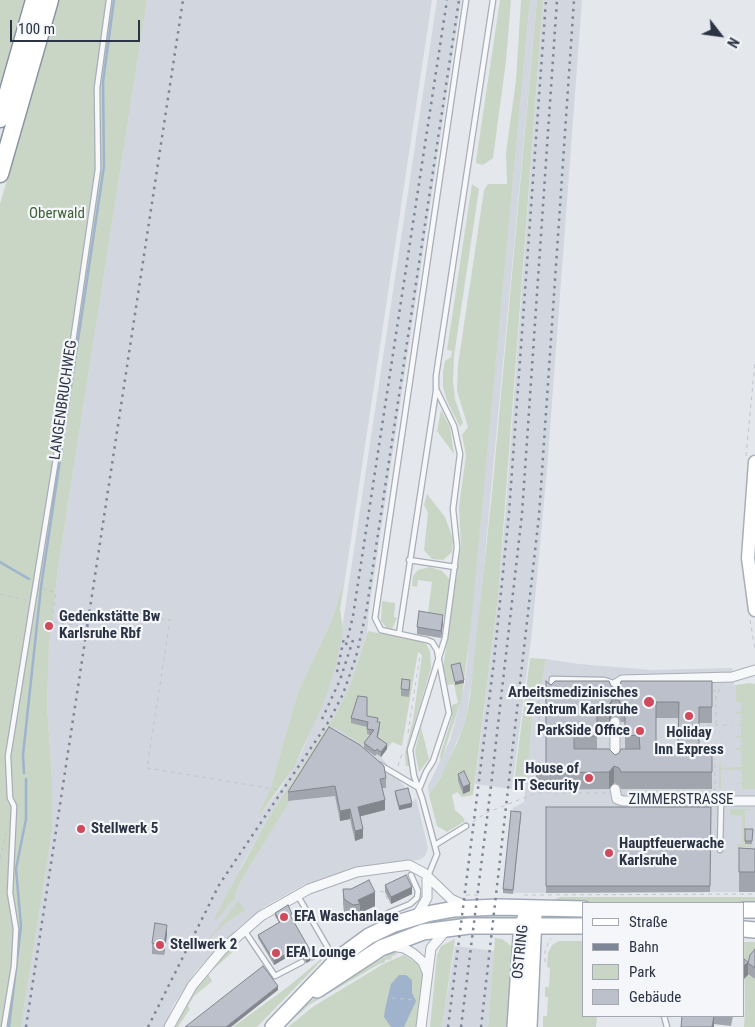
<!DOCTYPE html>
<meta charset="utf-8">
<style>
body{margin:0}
#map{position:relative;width:755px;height:1027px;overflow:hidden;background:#e4e7ec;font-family:"Roboto Condensed",sans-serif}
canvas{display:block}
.legend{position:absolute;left:582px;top:902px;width:162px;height:115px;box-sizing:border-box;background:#f4f6f9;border:1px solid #a4a8b1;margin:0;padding:6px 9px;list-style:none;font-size:15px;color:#2b3445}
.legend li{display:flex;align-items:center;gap:10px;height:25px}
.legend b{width:25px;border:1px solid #a4a8b1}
.north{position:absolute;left:695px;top:10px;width:50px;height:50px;-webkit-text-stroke:4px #f4f6f9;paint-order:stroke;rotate:120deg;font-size:14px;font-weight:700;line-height:20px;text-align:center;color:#2b3445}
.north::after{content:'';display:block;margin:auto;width:18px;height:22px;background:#2b3445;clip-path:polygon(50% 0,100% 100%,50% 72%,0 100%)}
.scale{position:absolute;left:10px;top:20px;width:130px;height:22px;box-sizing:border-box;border:2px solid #2b3445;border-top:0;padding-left:6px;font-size:15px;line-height:18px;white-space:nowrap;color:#2b3445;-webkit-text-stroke:4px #f4f6f9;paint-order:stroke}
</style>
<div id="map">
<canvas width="755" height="1027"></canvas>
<ul class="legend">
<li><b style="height:6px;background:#fff"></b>Straße</li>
<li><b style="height:6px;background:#7d8696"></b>Bahn</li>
<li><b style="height:14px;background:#c9d6c5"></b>Park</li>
<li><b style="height:14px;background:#bbc0ca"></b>Gebäude</li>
</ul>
<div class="north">N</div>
<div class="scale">100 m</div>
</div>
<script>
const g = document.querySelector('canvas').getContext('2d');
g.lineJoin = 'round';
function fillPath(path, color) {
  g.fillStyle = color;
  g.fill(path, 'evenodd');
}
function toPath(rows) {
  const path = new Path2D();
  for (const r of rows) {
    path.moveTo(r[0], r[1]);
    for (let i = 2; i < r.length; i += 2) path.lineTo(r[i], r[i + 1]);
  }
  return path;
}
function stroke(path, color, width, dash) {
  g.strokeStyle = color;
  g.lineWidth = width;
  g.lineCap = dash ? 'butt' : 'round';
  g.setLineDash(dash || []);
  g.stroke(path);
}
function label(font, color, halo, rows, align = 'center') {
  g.font = font + ' "Roboto Condensed",sans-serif';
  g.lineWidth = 4.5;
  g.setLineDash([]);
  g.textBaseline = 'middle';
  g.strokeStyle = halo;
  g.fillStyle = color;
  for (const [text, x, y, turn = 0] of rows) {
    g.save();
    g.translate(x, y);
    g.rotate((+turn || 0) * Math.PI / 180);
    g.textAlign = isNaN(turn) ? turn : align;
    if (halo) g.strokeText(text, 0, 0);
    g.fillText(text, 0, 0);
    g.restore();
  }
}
fillPath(toPath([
 [147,0,432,0,345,579,331,622,298,692,270,790,258,814,260,815,281,788,302,752,337,662,437,0,461,0,369,609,367,633,349,688,337,712,267,820,242,865,227,908,236,898,235,895,241,881,335,726,381,757,408,791,412,803,416,798,428,848,425,856,419,860,364,866,332,875,304,885,264,907,240,926,196,971,173,1006,164,1027,21,1027,52,831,52,778,47,706,49,646,58,568],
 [530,0,537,0,475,661,465,722,446,767,429,795,428,786,450,740,465,684],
 [543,0,582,0,547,469,532,631,512,789,475,784,498,598,506,506],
 [546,659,579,664,652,670,732,668,734,685,755,684,755,892,503,893,513,808,524,802,534,693,540,692],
 [455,946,494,951,488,1027,442,1027]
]), '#d2d6de');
fillPath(toPath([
 [0,0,24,0,0,85],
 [59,0,147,0,58,568,49,646,47,706,52,778,52,831,21,1027,0,1027,0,204],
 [500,0,511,0,506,61,493,158,483,165,476,163,476,161],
 [521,0,530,0,471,625,462,697,441,761,440,756,452,717,452,705,458,703,454,684,447,685,443,668,461,545,459,507,466,455,462,435,468,427,457,391,458,365,484,190,488,184,507,184,506,153,516,80],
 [537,0,543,0,498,598,473,795,462,797,457,792,452,795,455,810,463,817,465,821,447,832,437,826,429,795,441,776,457,743,465,722,470,697,492,493],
 [472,184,479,189,454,356,453,381,455,399,463,423,460,427,447,401,443,387,443,372,445,361,451,357,452,351,447,350],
 [441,410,450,427,454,454,437,431],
 [427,494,445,517,453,539,452,552,443,560,432,559,424,550,428,513,424,505],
 [430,567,442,571,450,580,445,615,428,613,432,582,418,580,417,587,412,586,413,576,418,570],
 [345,579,340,609,343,630,337,662,324,702,294,767,260,815,258,814,270,790,298,692,331,622],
 [382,601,395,603,394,617,397,618,392,629,387,628,381,621],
 [368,631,419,641,426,644,430,651,431,668,409,742,409,766,406,766,405,753,413,720,422,655,418,652,402,746,392,742,381,757,335,727,241,881,235,895,236,898,216,920,214,919,267,820,337,712,349,688],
 [530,658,546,659,540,692,534,694,527,777,513,790],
 [750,683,755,684,755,789,742,789,742,784,735,784,742,783,742,770,721,769,721,789,719,789,719,762,721,762,721,768,742,767,741,750,735,750,735,748,741,748,741,738,735,738,736,736,741,736,741,726,736,724,741,724,741,714,736,714,736,712,741,711,741,702,736,702,736,685],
 [421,727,429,759,419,772,415,751],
 [730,809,755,809,745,811,745,829,753,829,753,832,745,832,745,844,752,844,752,847,737,847,737,844,742,844,742,816,730,815],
 [560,897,755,897,755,904,554,903,553,900],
 [238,901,245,910,223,925,206,943],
 [512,914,518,918,368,947,368,944,383,935,442,915],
 [495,938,502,939,510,945,515,946,511,1027,488,1027],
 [455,939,442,1027,430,1027,437,955,441,946],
 [559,941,584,941,584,1016,597,1016,596,1027,543,1027,543,1016,547,1016,548,997,545,997,545,987,549,987,550,968,547,967,548,953,552,945],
 [744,942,755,942,755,1027,744,1027,745,1010],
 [233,946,235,950,208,974,212,981,210,983,194,996,188,1006,190,1009,178,1027,175,1027,197,988,204,978,214,966],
 [393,952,398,953,309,1005,284,1027,280,1027,312,1000],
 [404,955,417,963,423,975,417,1027,288,1027,314,1006,385,963],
 [321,959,322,960,257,1027,233,1027,289,986]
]), '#c9d6c5');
fillPath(toPath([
 [399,975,406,975,412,980,412,993,416,1001,404,1027,391,1027,384,1017,385,1009,391,984]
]), '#9fb4cc');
stroke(toPath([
 [0,562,29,579],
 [24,773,23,755,41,587,104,166,103,82,114,0],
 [9,1027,21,926,16,869,26,819,26,779]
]), '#9fb4cc', 2.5);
const lane = toPath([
 [409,560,455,567],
 [399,634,436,391],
 [551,689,552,679,604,680,616,684],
 [380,765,419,788],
 [420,787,426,772,433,761,449,713,437,650,432,642,427,640,381,630,375,618,466,0],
 [435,845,466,826],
 [720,850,721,802],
 [428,876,437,854,422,798,414,776,410,750,445,638,457,547,453,509,460,454,454,426,436,389,436,376,493,0],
 [298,896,328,948,312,957],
 [388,913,410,904,417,898,418,891,411,875],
 [244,930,275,976,302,962],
 [664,1016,667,1027],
 [4,1027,14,966,16,929,10,893,14,806,10,798,8,756,55,465,98,169,97,88,109,0]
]);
const street = toPath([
 [615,697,616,684,622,680,732,677,755,670],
 [615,765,615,722],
 [615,789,617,799,623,801,755,801],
 [417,915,427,898,427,876],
 [392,946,404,948,414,954,423,962,427,972],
 [169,1027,192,986,222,950,261,916,309,889,357,872,409,865,424,873,451,899,466,906],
 [421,1027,431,948,447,929]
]);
const secondary = toPath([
 [755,462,748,558,755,610]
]);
const primary = toPath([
 [744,910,755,910],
 [744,929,755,930],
 [317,990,381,948,423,932,469,926,584,926],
 [273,1027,339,958,369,936,394,924,427,914,454,909,498,907,584,909],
 [515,1027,521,937,525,918],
 [529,1027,534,917]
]);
const highway = toPath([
 [0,119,34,0],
 [0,174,50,0]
]);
stroke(lane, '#a9aeb7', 7);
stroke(street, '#a9aeb7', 11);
stroke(secondary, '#a9aeb7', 15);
stroke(primary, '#a3abb8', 18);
stroke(highway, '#8b94a3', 19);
stroke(toPath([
 [746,456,755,362],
 [42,588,56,593,51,627],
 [0,594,26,600],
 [152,617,170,620,147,768,280,790],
 [750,620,755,649],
 [53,622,114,631],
 [712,691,719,691],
 [545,698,539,698,539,736,546,736],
 [716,724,716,696,721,687],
 [408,733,420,655],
 [705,748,706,725,732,725],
 [398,766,403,751],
 [715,792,715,758],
 [473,822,486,813,536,793,607,793],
 [0,859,6,833],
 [380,891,384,892,389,903],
 [466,895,480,895],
 [524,895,755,894],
 [545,962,545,950,551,938],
 [381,963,396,956],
 [392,998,415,1000]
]), '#c2c5cb', 1, [4, 4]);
stroke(lane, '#f7f8fa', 4.5);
stroke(street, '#f7f8fa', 9);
stroke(secondary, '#fff', 12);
stroke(primary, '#fff', 15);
stroke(highway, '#fff', 16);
stroke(toPath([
 [346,645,353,616,447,0],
 [337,672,344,638],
 [322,719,340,680,354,637],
 [26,1027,183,0],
 [148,1027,219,885,329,721,343,694,356,657,366,613,459,0],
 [448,1027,494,661,509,513,546,0],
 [461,1027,491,786,522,514,557,0],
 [481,1027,539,516,574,0]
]), '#7d8696', 2.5, [2.5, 5]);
fillPath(toPath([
 [443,622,441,638,417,634,417,627],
 [712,681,712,723,699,723,699,749,712,749,712,789,621,789,619,785,614,783,609,789,536,790,536,766,546,765,551,685,611,686,615,688],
 [612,716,619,717,621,722,625,722,625,749,619,753,615,755,597,749,597,722,609,722],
 [656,718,679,718,678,749,656,748],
 [410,687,409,697,401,696,401,689],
 [367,716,378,722,380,727,378,737,387,749,381,757,377,754,375,756,364,748,364,743,371,735,367,734,367,727,351,723,351,718],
 [458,774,470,791,463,794,458,781],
 [386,778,386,788,382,788,385,810,360,816,363,838,355,841,350,819,340,821,335,796,288,801,288,792],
 [395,791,412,807,399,810,395,794],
 [546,807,711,807,710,892,546,893],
 [521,816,513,894,503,893,503,889],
 [745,829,753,829,752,844,745,844],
 [739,848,755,849,755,892,739,892],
 [385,885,412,894,391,904,385,892],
 [343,889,375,906,360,913,360,918,353,919,344,913,343,903],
 [275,913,292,917,291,918,310,954,309,955,310,961,306,963,305,960,300,958,296,952,274,965,258,938,258,935,279,923,275,916],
 [167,935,164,955,152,954,152,943],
 [755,949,755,979,748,974,748,963],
 [682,1016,733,1016,731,1026,714,1024,714,1027,681,1027]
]), '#a1a5ae');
fillPath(toPath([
 [443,615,443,622,441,638,441,631],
 [464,680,464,683,455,685,455,682],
 [612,700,612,716,609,722,609,705],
 [387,744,387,749,381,757,381,752],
 [614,766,614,783,609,789,609,772],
 [470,784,470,791,463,794,463,787],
 [385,800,385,810,358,817,358,807],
 [412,803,412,807,399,810,399,806],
 [350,809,350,819,340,821,340,811],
 [363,829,363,838,355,841,355,831],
 [412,887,412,894,391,904,391,897],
 [375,892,375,906,360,913,360,904,358,900],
 [167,925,167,935,164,955,164,945],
 [296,948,296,952,274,965,274,961],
 [310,957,310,961,306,963,306,960],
 [748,962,748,975,744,979,744,989,744,966],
 [278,986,278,990,231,1027,226,1027],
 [714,1016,714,1027,712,1027]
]), '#83868d');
const building = toPath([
 [419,611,443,615,441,631,417,627,419,611],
 [460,663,464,680,455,682,451,665,460,663],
 [402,679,410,680,409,690,401,689,402,679],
 [546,681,551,685,555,681,609,681,611,686,615,688,620,685,621,681,712,681,712,707,699,707,699,749,712,749,712,772,621,772,619,768,614,766,609,772,536,773,536,766,546,765,546,681],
 [612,700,619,700,621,705,625,705,625,736,639,735,640,749,621,749,619,753,615,755,609,749,574,749,574,736,597,736,597,705,609,705,612,700],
 [656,702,679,702,678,749,656,748,656,702],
 [358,696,367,697,367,716,378,718,377,722,380,722,377,737,387,744,381,752,377,749,375,751,364,743,374,730,367,729,368,722,351,718,358,696],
 [329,727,360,745,384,766,386,778,380,779,385,800,358,807,363,829,355,831,350,809,340,811,335,786,288,792,329,727],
 [464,771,470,784,463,787,458,774,464,771],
 [408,788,412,803,399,806,395,791,408,788],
 [546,807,711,807,710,886,546,886,546,807],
 [511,811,521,812,513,890,503,889,511,811],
 [745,829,753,829,752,841,745,841,745,829],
 [739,848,755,849,755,872,739,872,739,848],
 [406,875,412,887,391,897,385,885,406,875],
 [369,880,375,892,358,900,360,904,353,905,344,899,343,889,351,889,369,880],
 [288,905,292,914,290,915,310,950,308,954,310,957,306,960,305,956,300,955,296,948,274,961,258,935,280,922,275,913,288,905],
 [155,923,167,925,164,945,152,943,155,923],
 [755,949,755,968,748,963,750,955,755,949],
 [744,959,748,962,744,966,744,959],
 [263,966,278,986,226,1027,185,1027,263,966],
 [682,1016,714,1016,712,1027,681,1027,682,1016]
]);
fillPath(building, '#bbc0ca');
stroke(building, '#83868d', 1);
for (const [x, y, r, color] of [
 [49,626,5,"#d1495b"],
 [649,702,6,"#d1495b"],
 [689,716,5,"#d1495b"],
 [640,731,5,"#d1495b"],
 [589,778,5,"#d1495b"],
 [81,829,5,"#d1495b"],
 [609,853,5,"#d1495b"],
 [284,917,5,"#d1495b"],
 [160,945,5,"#d1495b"],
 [276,953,5,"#d1495b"]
]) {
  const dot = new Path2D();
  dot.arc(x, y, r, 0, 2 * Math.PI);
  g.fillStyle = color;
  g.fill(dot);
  stroke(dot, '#f4f6f9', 2);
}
label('15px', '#3f6138', '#f4f6f9', [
 ["Oberwald",57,214]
]);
label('15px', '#2b3445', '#f4f6f9', [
 ["LANGENBRUCHWEG",64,400,-82],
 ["ZIMMERSTRASSE",681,800],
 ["OSTRING",521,952,-84]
]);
label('bold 15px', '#2b3445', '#f4f6f9', [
 ["Gedenkstätte Bw",59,617],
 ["Karlsruhe Rbf",59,634],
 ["Arbeitsmedizinisches",638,693,"right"],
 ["Zentrum Karlsruhe",638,710,"right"],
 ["ParkSide Office",630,731,"right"],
 ["Holiday",689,733,"center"],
 ["Inn Express",689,750,"center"],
 ["House of",579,769,"right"],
 ["IT Security",579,786,"right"],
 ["Stellwerk 5",91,829],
 ["Hauptfeuerwache",619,844],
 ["Karlsruhe",619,861],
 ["EFA Waschanlage",294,917],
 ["Stellwerk 2",170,945],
 ["EFA Lounge",286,953]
], 'left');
</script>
